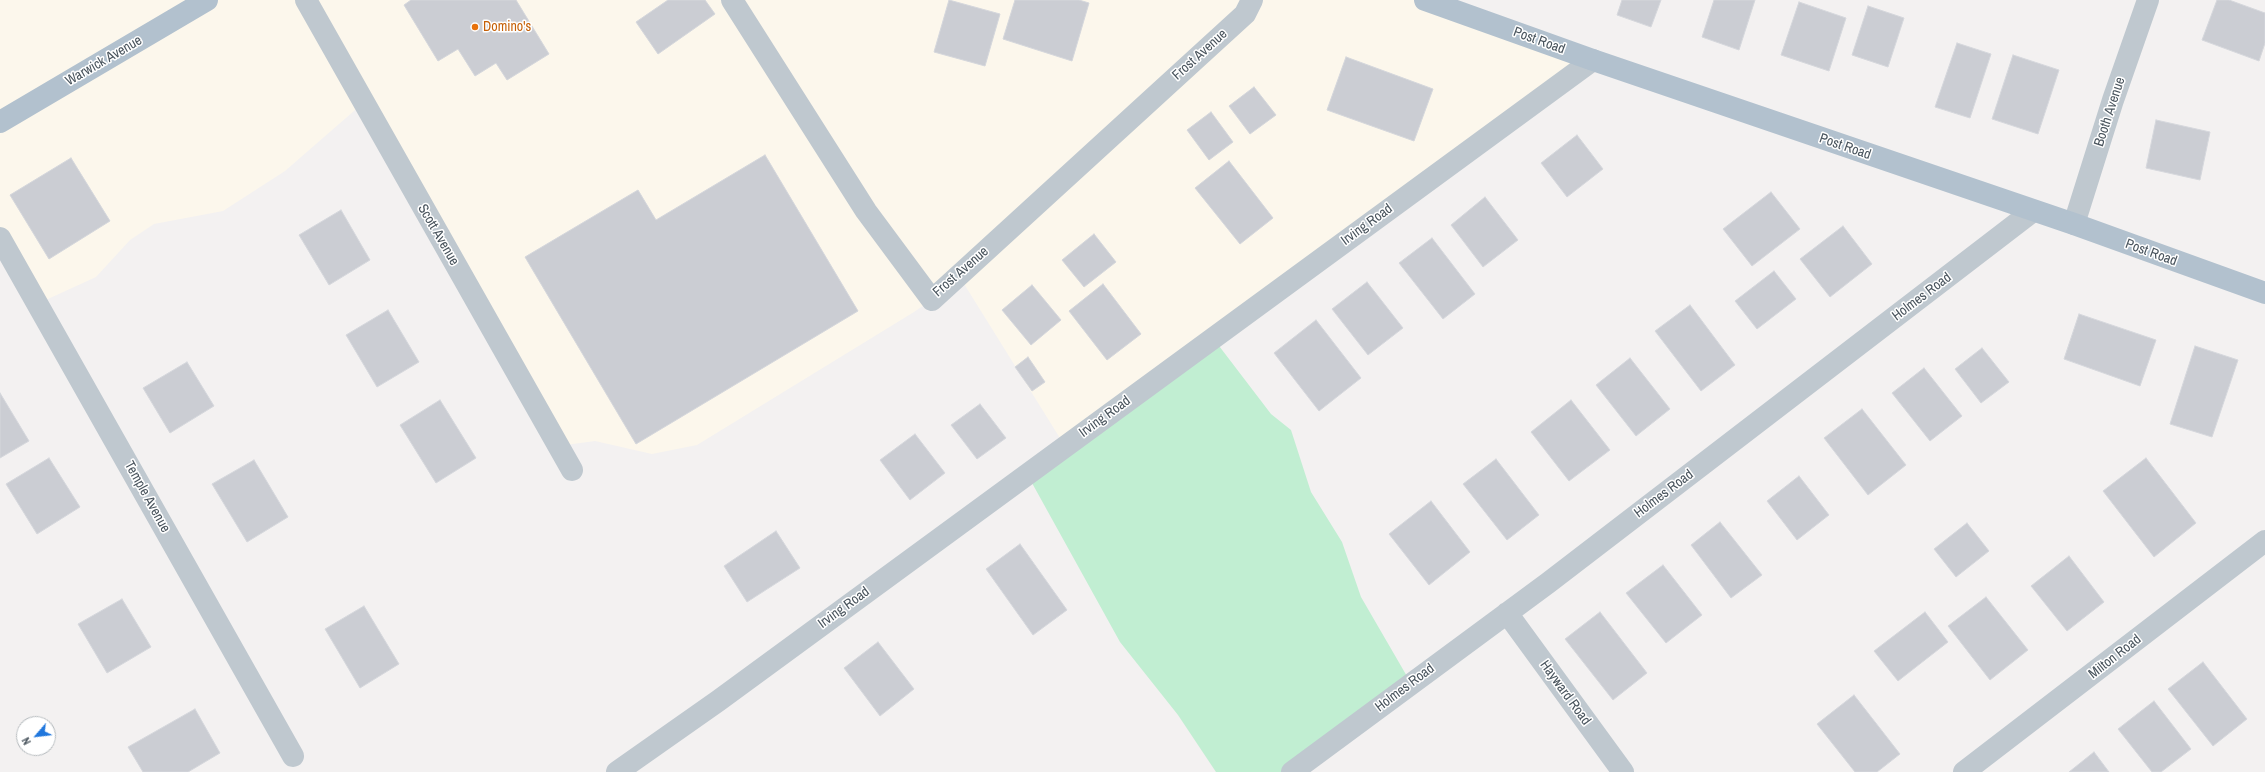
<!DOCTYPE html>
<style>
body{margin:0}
#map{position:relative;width:2265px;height:772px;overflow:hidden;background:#f3f1f1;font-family:"Archivo Narrow",sans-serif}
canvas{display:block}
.north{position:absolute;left:16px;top:716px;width:40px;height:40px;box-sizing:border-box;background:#fff;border:1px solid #b6bbbe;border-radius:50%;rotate:242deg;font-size:11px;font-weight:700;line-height:16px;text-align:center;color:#49545d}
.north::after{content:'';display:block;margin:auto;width:14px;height:18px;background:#2077dd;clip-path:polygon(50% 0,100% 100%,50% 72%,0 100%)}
</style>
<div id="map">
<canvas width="2265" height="772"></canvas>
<div class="north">N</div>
</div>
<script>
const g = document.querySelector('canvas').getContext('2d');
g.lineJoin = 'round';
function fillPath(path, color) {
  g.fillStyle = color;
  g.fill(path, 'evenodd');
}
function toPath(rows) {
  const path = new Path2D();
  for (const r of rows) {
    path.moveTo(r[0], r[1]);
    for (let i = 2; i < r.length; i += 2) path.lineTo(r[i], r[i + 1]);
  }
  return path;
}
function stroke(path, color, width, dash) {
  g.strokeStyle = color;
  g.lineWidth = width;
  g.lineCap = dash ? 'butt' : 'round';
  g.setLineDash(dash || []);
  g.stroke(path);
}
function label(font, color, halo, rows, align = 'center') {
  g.font = font + ' "Archivo Narrow",sans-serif';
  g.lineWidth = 3;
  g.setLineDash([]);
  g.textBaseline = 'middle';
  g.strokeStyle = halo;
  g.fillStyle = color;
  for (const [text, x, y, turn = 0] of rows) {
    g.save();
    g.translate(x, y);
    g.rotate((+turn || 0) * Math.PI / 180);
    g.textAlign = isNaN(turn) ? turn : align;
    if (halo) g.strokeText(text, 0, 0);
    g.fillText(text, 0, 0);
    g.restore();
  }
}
fillPath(toPath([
 [0,0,1417,0,1583,61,1063,443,961,279,914,312,697,445,652,454,595,441,558,446,362,104,285,171,223,211,154,224,130,240,96,277,37,304,0,242]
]), '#fcf7ec');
fillPath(toPath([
 [1213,338,1271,414,1291,430,1311,492,1342,542,1361,597,1408,678,1293,772,1216,772,1178,715,1120,642,1032,483]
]), '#c1eed2');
const building = toPath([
 [411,0,516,0,549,54,507,80,496,63,475,76,458,49,438,61,404,5,411,0],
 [668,0,705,0,715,14,658,54,636,22,668,0],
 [949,0,1000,14,985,66,934,52,949,0],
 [1015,0,1079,0,1089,3,1072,61,1003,39,1015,0],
 [1622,0,1661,0,1651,27,1617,15,1622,0],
 [1714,0,1755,0,1739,50,1702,37,1714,0],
 [2217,0,2229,0,2265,13,2265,43,2259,61,2202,40,2217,0],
 [1799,2,1846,18,1829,71,1781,55,1799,2],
 [1868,6,1904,18,1888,67,1852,55,1868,6],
 [1957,43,1991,54,1970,118,1935,107,1957,43],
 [2013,55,2059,70,2038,134,1992,119,2013,55],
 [1346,57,1433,89,1414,141,1327,110,1346,57],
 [1254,87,1276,115,1250,134,1229,106,1254,87],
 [1211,112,1233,142,1209,160,1187,130,1211,112],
 [2156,120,2210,132,2200,180,2146,168,2156,120],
 [1577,135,1603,169,1567,197,1541,163,1577,135],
 [765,155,858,311,636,444,525,257,638,190,656,220,765,155],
 [71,158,110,221,49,259,10,195,71,158],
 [1229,161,1273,218,1240,244,1195,188,1229,161],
 [1771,192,1800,229,1752,266,1723,229,1771,192],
 [1485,197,1518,240,1483,267,1451,225,1485,197],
 [341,210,370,260,329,285,299,235,341,210],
 [1843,226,1872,264,1830,297,1800,259,1843,226],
 [1094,234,1116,262,1084,287,1062,260,1094,234],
 [1432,238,1475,294,1443,319,1399,263,1432,238],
 [1774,271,1796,299,1757,329,1735,301,1774,271],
 [1367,282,1403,328,1368,355,1332,309,1367,282],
 [1103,284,1141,334,1107,360,1069,311,1103,284],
 [1032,285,1061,320,1031,345,1002,310,1032,285],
 [1690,305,1735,365,1701,391,1655,331,1690,305],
 [388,310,419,362,377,387,346,335,388,310],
 [2079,314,2156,340,2140,386,2064,359,2079,314],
 [1316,320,1361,378,1319,411,1274,353,1316,320],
 [2195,346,2238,360,2212,437,2170,424,2195,346],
 [1982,348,2009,382,1981,403,1955,369,1982,348],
 [1028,357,1045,382,1032,391,1015,367,1028,357],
 [1630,358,1670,409,1636,436,1596,385,1630,358],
 [187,362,214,406,170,433,143,388,187,362],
 [1924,368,1962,416,1930,441,1892,393,1924,368],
 [0,393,29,441,0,458,0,393],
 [440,400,476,458,436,483,400,425,440,400],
 [1571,400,1610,450,1569,481,1531,432,1571,400],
 [980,404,1006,438,977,459,951,425,980,404],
 [1862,409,1906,465,1868,495,1824,438,1862,409],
 [915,434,945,473,910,500,880,460,915,434],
 [49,458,80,507,37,534,6,484,49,458],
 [2146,458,2196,523,2154,557,2103,491,2146,458],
 [1496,459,1539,515,1507,540,1463,484,1496,459],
 [254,460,288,517,247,542,212,484,254,460],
 [1799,476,1829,515,1797,540,1767,501,1799,476],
 [1431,501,1470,552,1429,585,1389,534,1431,501],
 [1720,522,1762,575,1731,598,1691,545,1720,522],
 [1967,523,1989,551,1956,577,1934,549,1967,523],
 [776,531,800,568,747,602,724,566,776,531],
 [1020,544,1067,610,1033,635,986,569,1020,544],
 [2069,556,2104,602,2067,631,2031,586,2069,556],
 [1663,565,1702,615,1666,643,1626,593,1663,565],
 [1986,597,2028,650,1990,680,1948,626,1986,597],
 [122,599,151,647,107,673,78,624,122,599],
 [364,606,399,664,360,688,325,629,364,606],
 [1600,612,1647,673,1613,700,1565,639,1600,612],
 [1925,612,1948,642,1898,681,1874,651,1925,612],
 [878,642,914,689,880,716,844,668,878,642],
 [2203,662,2247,719,2213,746,2168,689,2203,662],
 [1854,695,1900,754,1877,772,1855,772,1817,724,1854,695],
 [2154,701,2191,749,2161,772,2152,772,2118,729,2154,701],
 [195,709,220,753,188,772,143,772,128,747,195,709],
 [2094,752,2109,772,2069,772,2094,752]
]);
fillPath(building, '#cbcdd3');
stroke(building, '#d5d7dc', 1);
stroke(toPath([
 [306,0,572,470],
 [732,0,866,211,932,300,1245,14,1252,0],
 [2074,224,2113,100,2148,0],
 [0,238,293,756],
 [1507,613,1623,772],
 [617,772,718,701,1593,60],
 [1292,772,1548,583,2033,211],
 [1964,772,2265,541]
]), '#bfc8cf', 22);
stroke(toPath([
 [1425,0,1593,60,2074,224,2265,293],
 [0,122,207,0]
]), '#b2c1ce', 22);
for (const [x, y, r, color] of [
 [475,27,4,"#e8710a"]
]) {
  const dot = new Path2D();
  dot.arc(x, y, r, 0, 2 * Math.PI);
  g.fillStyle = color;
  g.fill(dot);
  stroke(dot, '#fff', 1.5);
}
label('14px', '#c56008', '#fff', [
 ["Domino's",483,27]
], 'left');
label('14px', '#49545d', '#fff', [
 ["Post Road",1539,41,20],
 ["Frost Avenue",1200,55,-42],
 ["Warwick Avenue",104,61,-30],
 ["Booth Avenue",2110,112,-72],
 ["Post Road",1845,147,19],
 ["Irving Road",1367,225,-36],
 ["Scott Avenue",438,235,60],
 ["Post Road",2151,253,20],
 ["Frost Avenue",961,272,-41],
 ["Holmes Road",1922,297,-37],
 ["Irving Road",1105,417,-36],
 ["Holmes Road",1664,494,-37],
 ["Temple Avenue",147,497,61],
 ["Irving Road",844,608,-36],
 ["Milton Road",2115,657,-38],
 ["Holmes Road",1405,688,-37],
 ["Hayward Road",1565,693,54]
]);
</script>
